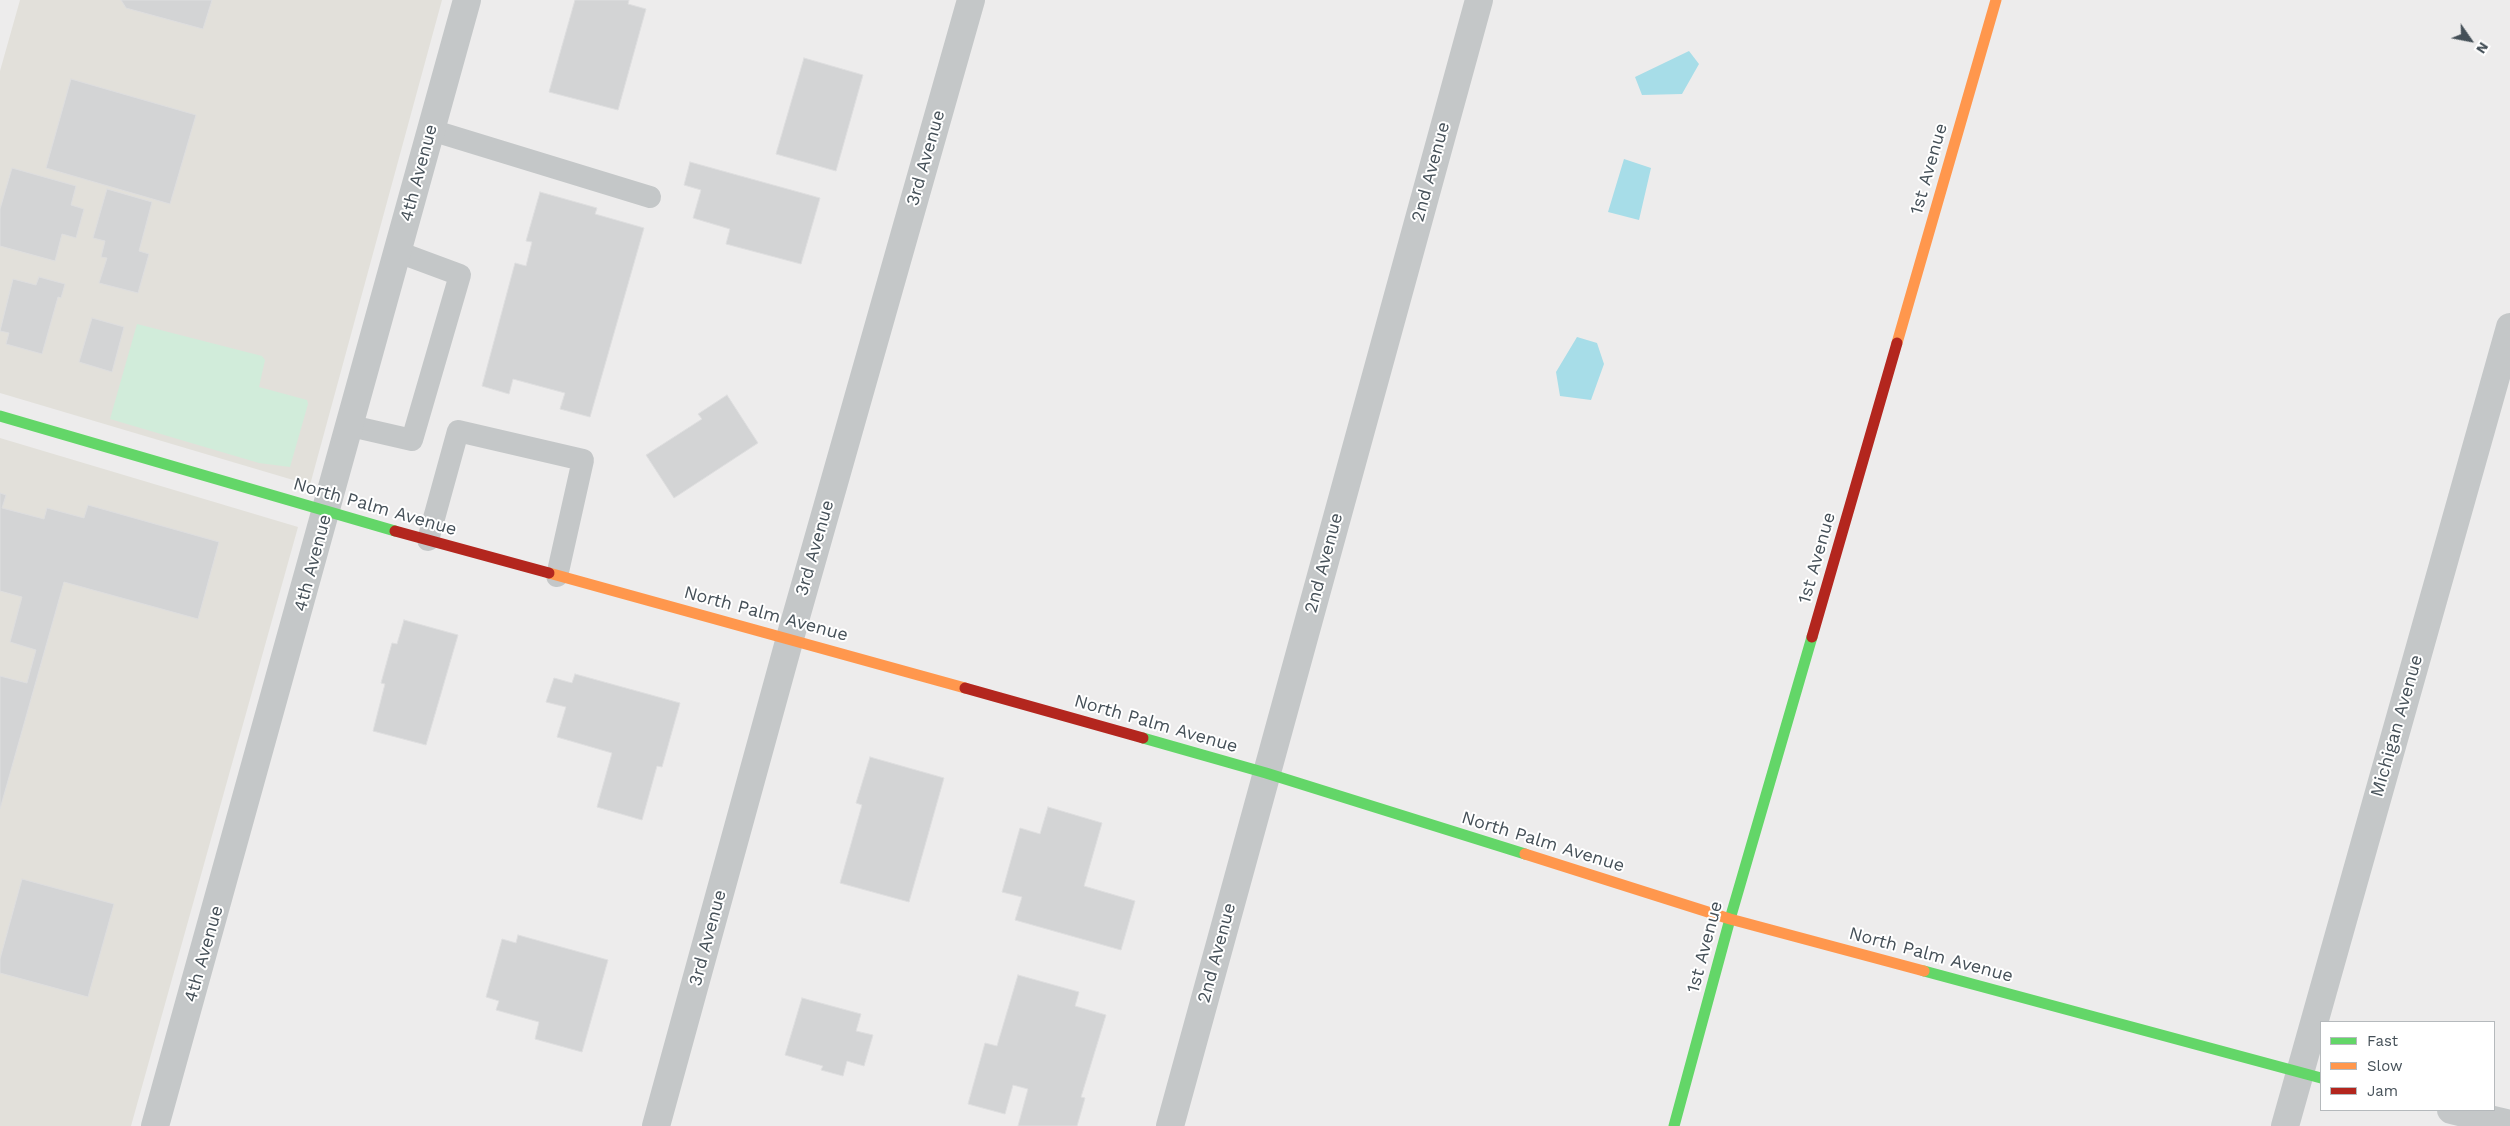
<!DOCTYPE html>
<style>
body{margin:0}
#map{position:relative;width:2510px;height:1126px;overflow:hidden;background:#edecec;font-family:"Work Sans",sans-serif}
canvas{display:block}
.legend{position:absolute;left:2320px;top:1021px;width:175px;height:90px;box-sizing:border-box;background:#fff;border:1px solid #b5b9bc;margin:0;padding:6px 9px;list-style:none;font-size:15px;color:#455058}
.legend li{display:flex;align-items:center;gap:10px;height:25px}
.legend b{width:25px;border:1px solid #b5b9bc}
.north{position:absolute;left:2445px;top:15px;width:50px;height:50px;-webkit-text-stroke:4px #fff;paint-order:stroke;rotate:123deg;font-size:14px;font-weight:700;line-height:20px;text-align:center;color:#455058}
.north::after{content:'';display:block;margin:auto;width:18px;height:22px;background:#455058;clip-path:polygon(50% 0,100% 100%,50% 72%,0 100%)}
</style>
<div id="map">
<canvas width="2510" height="1126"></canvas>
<ul class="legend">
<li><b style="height:6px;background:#63d668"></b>Fast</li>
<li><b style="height:6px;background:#ff974d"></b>Slow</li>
<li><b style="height:6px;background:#b3261e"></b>Jam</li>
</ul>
<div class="north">N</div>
</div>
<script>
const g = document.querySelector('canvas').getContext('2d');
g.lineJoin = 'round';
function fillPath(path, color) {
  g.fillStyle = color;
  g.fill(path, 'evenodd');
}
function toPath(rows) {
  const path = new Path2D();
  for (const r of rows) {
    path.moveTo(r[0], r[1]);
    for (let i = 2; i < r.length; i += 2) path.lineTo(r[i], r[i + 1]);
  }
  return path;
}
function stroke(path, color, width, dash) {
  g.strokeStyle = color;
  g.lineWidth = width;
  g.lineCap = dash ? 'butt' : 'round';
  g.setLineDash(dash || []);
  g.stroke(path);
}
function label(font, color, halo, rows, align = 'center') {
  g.font = font + ' "Work Sans",sans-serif';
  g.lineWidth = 4;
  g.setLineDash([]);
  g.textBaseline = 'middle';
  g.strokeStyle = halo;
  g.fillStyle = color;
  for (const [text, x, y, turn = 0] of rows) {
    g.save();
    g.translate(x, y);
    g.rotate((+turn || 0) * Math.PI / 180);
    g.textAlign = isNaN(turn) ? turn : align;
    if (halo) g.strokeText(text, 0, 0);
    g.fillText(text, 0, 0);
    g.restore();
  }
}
fillPath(toPath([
 [20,0,442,0,310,485,0,393,0,71],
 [0,438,298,527,131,1126,0,1126]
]), '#e2e0da');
fillPath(toPath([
 [137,324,262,356,265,360,259,387,307,400,308,404,290,467,259,463,110,419]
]), '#d1ecda');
fillPath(toPath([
 [1689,51,1699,64,1682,94,1642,95,1635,77],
 [1624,159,1651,168,1639,220,1608,212],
 [1577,337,1597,343,1604,364,1591,400,1560,396,1556,372]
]), '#a7dde8');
const building = toPath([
 [121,0,212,0,203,29,126,8,121,0],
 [575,0,629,0,628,4,646,9,618,110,549,92,575,0],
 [804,58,863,75,836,171,776,154,804,58],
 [71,79,196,115,170,204,46,168,71,79],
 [690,162,820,198,801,264,726,244,730,229,693,218,701,190,684,185,690,162],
 [12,168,76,186,71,205,84,209,76,238,62,234,55,261,0,246,0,209,12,168],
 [107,189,152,202,139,251,149,254,138,293,99,283,107,258,101,257,105,241,93,238,107,189],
 [540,192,597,208,595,214,644,228,590,417,560,409,565,393,513,379,509,394,482,386,515,263,526,266,532,242,526,241,540,192],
 [39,277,65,284,61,298,58,297,42,354,6,344,9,333,0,331,13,279,36,285,39,277],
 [92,318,124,327,112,372,79,362,92,318],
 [727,395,758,443,674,498,646,455,702,419,698,414,727,395],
 [0,493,6,495,2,508,44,519,47,508,84,518,88,505,219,542,198,619,64,582,0,809,0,676,27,683,36,650,10,642,22,597,0,591,0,493],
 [404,620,458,635,426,745,373,731,385,684,381,683,392,643,397,644,404,620],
 [575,674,680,703,662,767,657,766,642,820,597,807,612,753,557,737,566,707,546,702,554,678,572,683,575,674],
 [870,757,944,778,909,902,840,883,862,805,856,803,870,757],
 [1048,807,1102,823,1084,886,1135,901,1121,950,1015,920,1022,897,1002,892,1020,828,1040,834,1048,807],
 [22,879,114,904,88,997,0,973,0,959,22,879],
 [518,935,608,960,582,1052,535,1039,539,1022,496,1010,499,1001,486,997,502,939,516,943,518,935],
 [1018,975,1079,992,1075,1006,1106,1015,1081,1097,1085,1098,1077,1126,1018,1126,1028,1089,1013,1085,1005,1114,968,1104,985,1043,997,1046,1018,975],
 [802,998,861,1014,856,1031,873,1035,864,1066,847,1061,843,1076,821,1070,823,1066,785,1055,802,998]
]);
fillPath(building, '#d3d4d5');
stroke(building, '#dededf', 1);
stroke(toPath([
 [431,130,650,197],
 [351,426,412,440,460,275,398,252],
 [428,540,458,431,583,460,557,576]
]), '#c4c7c8', 22);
stroke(toPath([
 [2451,1110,2510,1124],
 [155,1126,467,0],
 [656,1126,790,638,971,0],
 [1170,1126,1479,0],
 [2285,1126,2510,327]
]), '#c4c7c8', 28);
stroke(toPath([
 [0,416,395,531],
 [1143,738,1266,773,1525,854],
 [1924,971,2321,1078],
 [1674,1126,1730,919,1812,637]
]), '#63d668', 11);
stroke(toPath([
 [1897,343,1996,0],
 [549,573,965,688],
 [1525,854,1730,919,1924,971]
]), '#ff974d', 11);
stroke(toPath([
 [395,531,549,573],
 [1812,637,1897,343],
 [965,688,1143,738]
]), '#b3261e', 11);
label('18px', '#455058', '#fff', [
 ["3rd Avenue",926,158,-74],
 ["1st Avenue",1929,169,-74],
 ["2nd Avenue",1431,172,-75],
 ["4th Avenue",419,173,-75],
 ["North Palm Avenue",375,507,16],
 ["3rd Avenue",815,548,-74],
 ["1st Avenue",1817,558,-74],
 ["4th Avenue",313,563,-75],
 ["2nd Avenue",1324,563,-75],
 ["North Palm Avenue",766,614,15],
 ["North Palm Avenue",1156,724,16],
 ["Michigan Avenue",2397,726,-74],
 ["North Palm Avenue",1543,842,17],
 ["3rd Avenue",708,938,-75],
 ["1st Avenue",1705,947,-75],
 ["2nd Avenue",1217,953,-75],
 ["4th Avenue",204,954,-74],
 ["North Palm Avenue",1931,955,15]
]);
</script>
